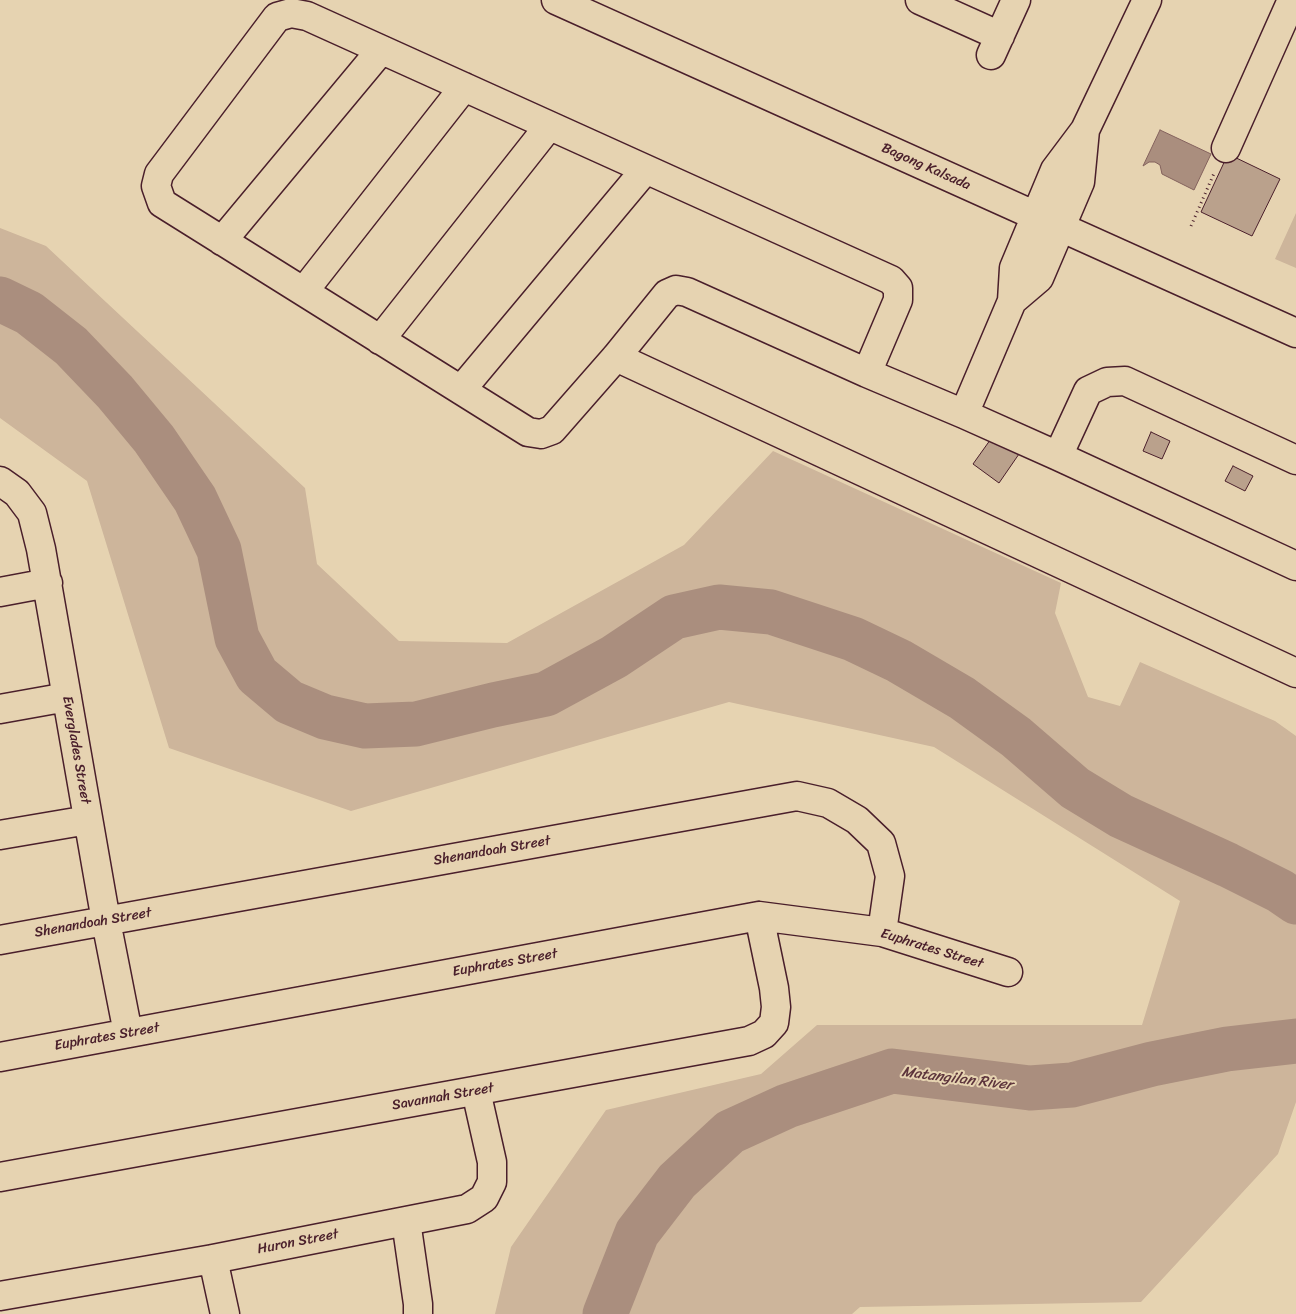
<!DOCTYPE html>
<style>
body{margin:0}
canvas{display:block;background:#e6d3b1}
</style>
<canvas width="1296" height="1314"></canvas>
<script>
const g = document.querySelector('canvas').getContext('2d');
g.lineJoin = 'round';
function fillPath(path, color) {
  g.fillStyle = color;
  g.fill(path, 'evenodd');
}
function toPath(rows) {
  const path = new Path2D();
  for (const r of rows) {
    path.moveTo(r[0], r[1]);
    for (let i = 2; i < r.length; i += 2) path.lineTo(r[i], r[i + 1]);
  }
  return path;
}
function stroke(path, color, width, dash) {
  g.strokeStyle = color;
  g.lineWidth = width;
  g.lineCap = dash ? 'butt' : 'round';
  g.setLineDash(dash || []);
  g.stroke(path);
}
function label(font, color, halo, rows, align = 'center') {
  g.font = font + ' Sriracha,sans-serif';
  g.lineWidth = 4;
  g.setLineDash([]);
  g.textBaseline = 'middle';
  g.strokeStyle = halo;
  g.fillStyle = color;
  for (const [text, x, y, turn = 0] of rows) {
    g.save();
    g.translate(x, y);
    g.rotate((+turn || 0) * Math.PI / 180);
    g.textAlign = isNaN(turn) ? turn : align;
    if (halo) g.strokeText(text, 0, 0);
    g.fillText(text, 0, 0);
    g.restore();
  }
}
fillPath(toPath([
 [1296,213,1296,268,1275,259],
 [0,228,46,246,305,488,317,564,399,641,507,643,684,545,773,451,1061,583,1055,613,1088,697,1120,706,1140,662,1275,721,1296,736,1296,1102,1278,1154,1141,1302,860,1307,852,1314,495,1314,511,1247,606,1110,761,1074,817,1025,1142,1025,1180,901,934,747,729,702,351,811,169,748,87,481,0,418]
]), '#cdb59b');
const water = toPath([
 [1160,130,1211,154,1194,190,1162,174,1160,165,1155,162,1149,162,1143,166,1160,130]
]);
fillPath(water, '#aa8e7e');
stroke(water, '#84625d', 1);
stroke(toPath([
 [0,299,29,313,71,346,115,392,154,439,195,499,219,550,237,638,257,675,289,702,325,717,365,726,416,724,493,705,546,694,614,657,674,617,719,607,771,612,853,639,899,661,962,698,1016,737,1075,788,1121,816,1228,865,1280,891,1296,902],
 [605,1314,637,1233,677,1181,730,1132,787,1106,892,1071,1030,1088,1072,1085,1152,1064,1227,1049,1296,1041]
]), '#aa8e7e', 45);
const building = toPath([
 [1228,154,1280,179,1252,236,1201,212,1228,154],
 [1151,432,1170,441,1162,459,1143,451,1151,432],
 [993,436,1019,454,999,483,973,464,993,436],
 [1233,466,1253,476,1245,491,1225,481,1233,466]
]);
fillPath(building, '#baa18c');
stroke(building, '#4a1f2b', 1);
const minor = toPath([
 [556,0,1296,333],
 [920,0,1000,36],
 [991,55,1016,0],
 [1226,148,1292,0],
 [222,241,381,50],
 [304,291,464,87],
 [1012,301,1039,278,1080,182,1085,130],
 [380,340,549,126],
 [616,357,1296,673],
 [867,373,898,300,898,288,891,280,307,16,291,13,277,17,159,174,156,186,162,203,528,432,541,434,552,430,616,357,667,294,676,290,687,292,867,373,964,414,1058,456,1296,566],
 [461,390,645,170],
 [964,414,1012,301,1014,268,1055,170,1085,130,1147,0],
 [1058,456,1088,391,1107,382,1125,381,1296,460],
 [0,481,17,493,32,513,41,549,106,921,128,1033],
 [0,592,48,583],
 [0,709,67,697],
 [0,835,88,820],
 [0,940,797,796,828,803,857,820,881,843,890,876,882,932],
 [0,1057,759,916,882,932,1008,972],
 [0,1177,749,1041,764,1034,774,1023,776,1007,774,988,759,916],
 [406,1221,418,1304,418,1314],
 [213,1259,225,1314],
 [0,1296,213,1259,467,1209,484,1198,492,1182,492,1162,476,1091]
]);
stroke(minor, '#4a1f2b', 31);
stroke(toPath([
 [1191,226,1215,171]
]), '#4a1f2b', 3, [1, 4]);
stroke(minor, '#e6d3b1', 28);
label('14px', '#4a1f2b', '#e6d3b1', [
 ["Bagong Kalsada",926,167,24],
 ["Everglades Street",76,750,80],
 ["Shenandoah Street",492,851,-10],
 ["Shenandoah Street",93,923,-10],
 ["Euphrates Street",932,949,17],
 ["Euphrates Street",505,963,-10],
 ["Euphrates Street",107,1037,-10],
 ["Savannah Street",443,1097,-10],
 ["Huron Street",298,1242,-11]
]);
label('italic 15px', '#5d353c', '#e6d3b1', [
 ["Matangilan River",957,1079,7]
]);
</script>
